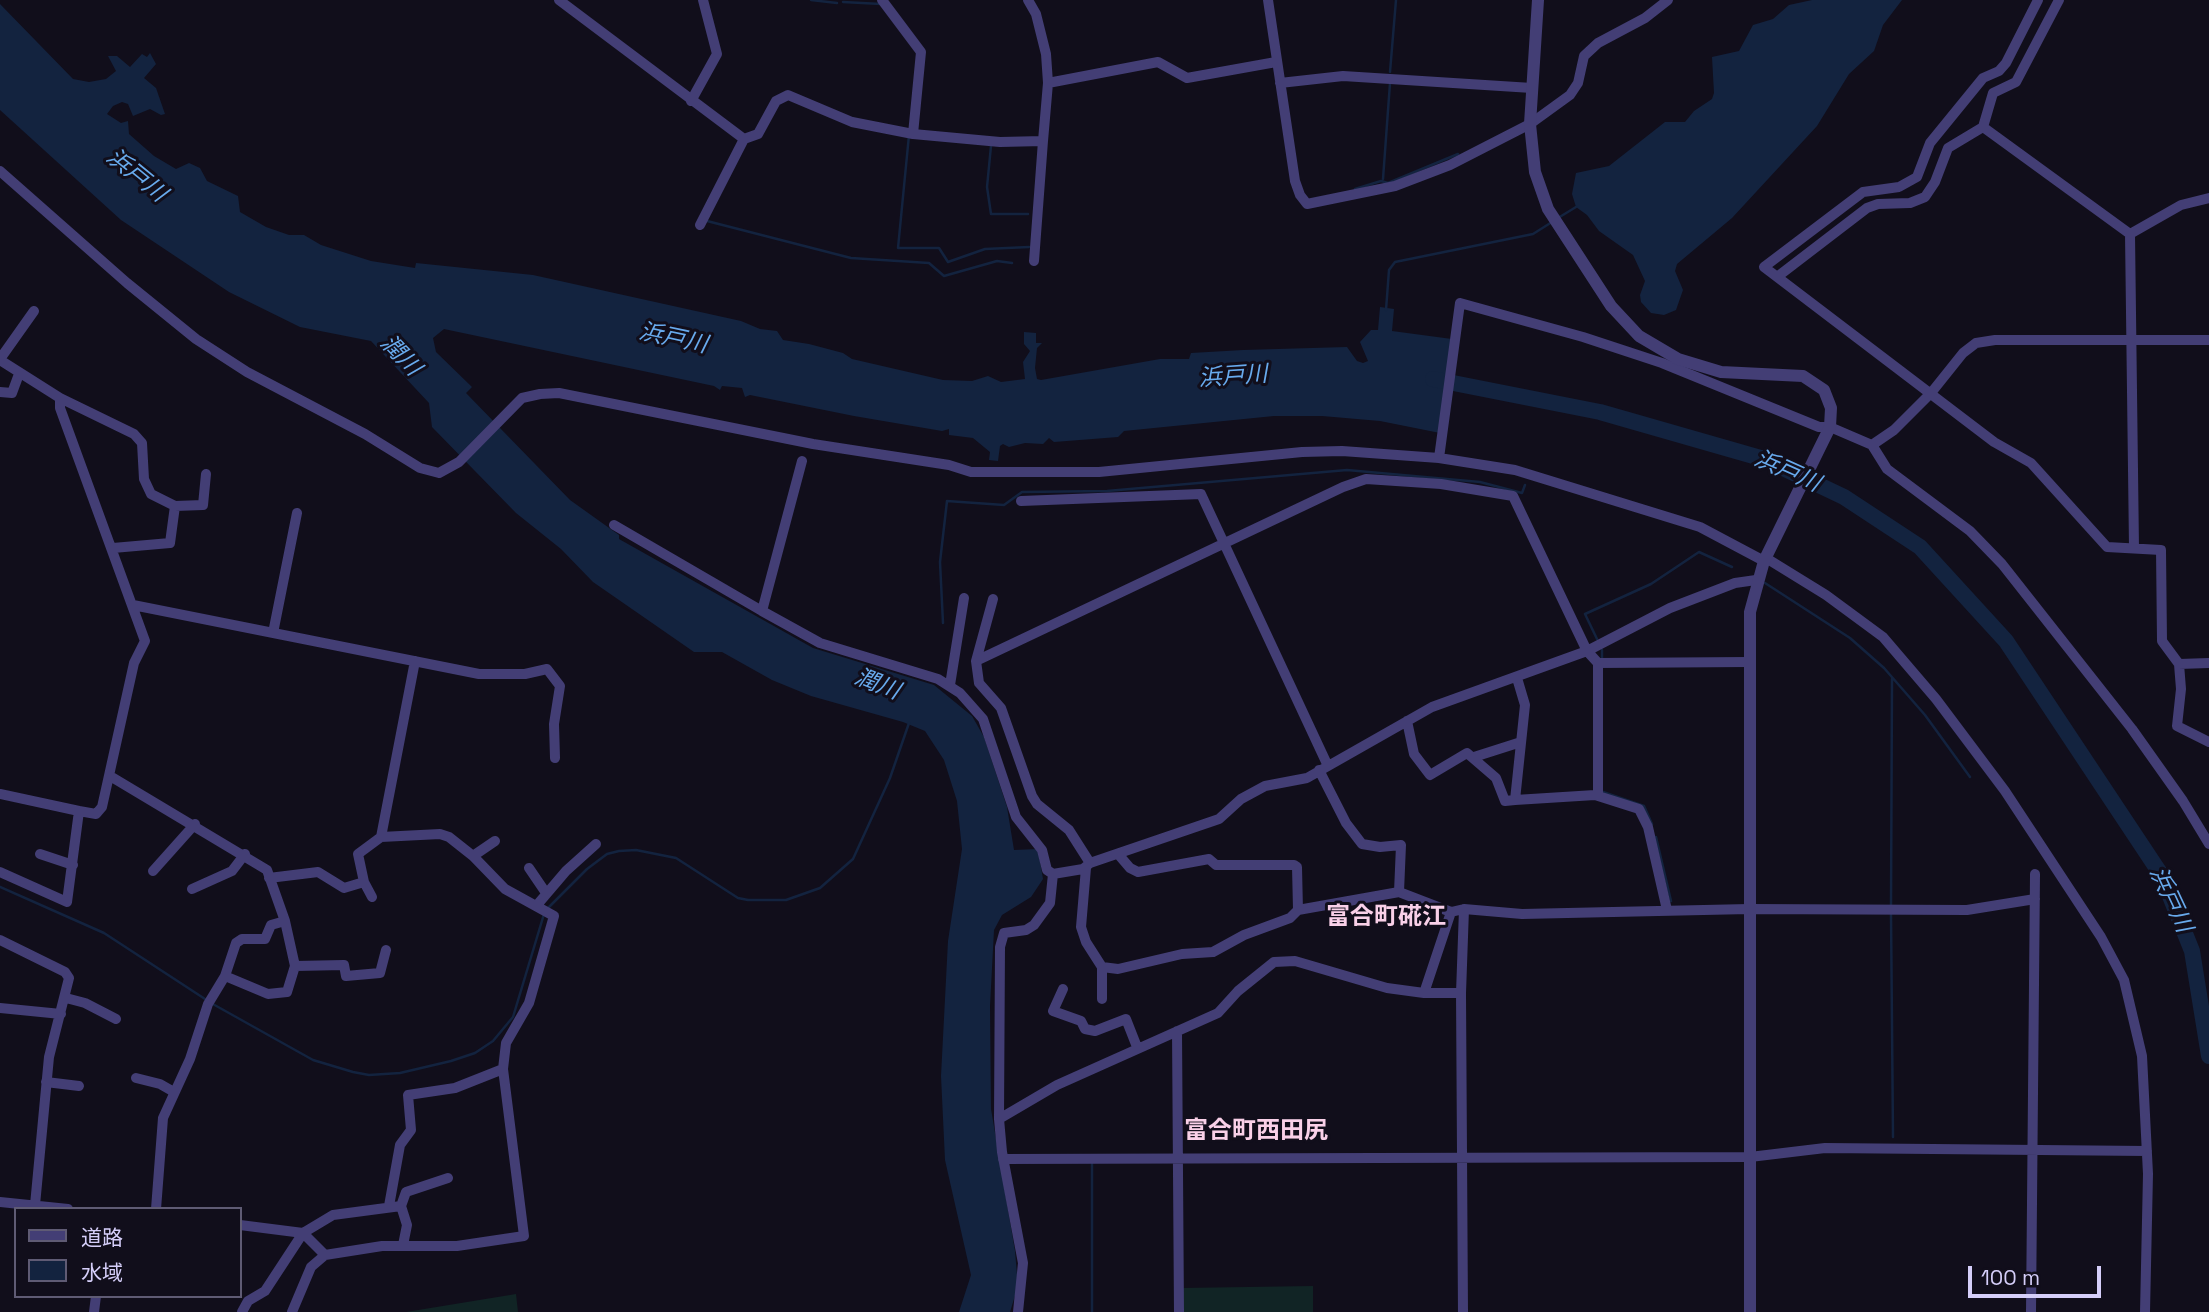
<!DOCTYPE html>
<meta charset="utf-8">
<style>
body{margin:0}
#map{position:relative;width:2209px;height:1312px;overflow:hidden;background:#110e1b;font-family:"Space Grotesk","Noto Sans JP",sans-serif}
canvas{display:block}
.legend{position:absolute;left:14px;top:1207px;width:228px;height:91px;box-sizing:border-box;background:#110e1b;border:2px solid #5f5b74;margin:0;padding:9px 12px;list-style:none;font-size:21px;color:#d5cef9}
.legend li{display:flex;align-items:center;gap:14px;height:35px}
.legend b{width:35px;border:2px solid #5f5b74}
.scale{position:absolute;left:1968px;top:1266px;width:133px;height:32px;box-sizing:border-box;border:4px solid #d5cef9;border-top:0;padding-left:9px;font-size:21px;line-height:24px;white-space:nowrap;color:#d5cef9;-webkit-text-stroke:5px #110e1b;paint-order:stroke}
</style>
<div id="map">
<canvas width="2209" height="1312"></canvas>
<ul class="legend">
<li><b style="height:9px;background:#433e75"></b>道路</li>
<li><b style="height:19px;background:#13233f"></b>水域</li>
</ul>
<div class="scale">100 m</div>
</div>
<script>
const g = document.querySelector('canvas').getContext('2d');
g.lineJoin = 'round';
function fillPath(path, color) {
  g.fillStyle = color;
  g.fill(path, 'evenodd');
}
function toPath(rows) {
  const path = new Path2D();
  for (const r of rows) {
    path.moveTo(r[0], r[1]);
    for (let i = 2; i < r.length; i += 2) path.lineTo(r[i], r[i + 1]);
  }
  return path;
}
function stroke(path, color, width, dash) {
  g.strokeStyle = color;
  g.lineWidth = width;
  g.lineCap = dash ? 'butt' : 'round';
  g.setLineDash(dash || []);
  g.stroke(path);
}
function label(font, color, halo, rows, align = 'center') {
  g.font = font + ' "Space Grotesk","Noto Sans JP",sans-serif';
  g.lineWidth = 6;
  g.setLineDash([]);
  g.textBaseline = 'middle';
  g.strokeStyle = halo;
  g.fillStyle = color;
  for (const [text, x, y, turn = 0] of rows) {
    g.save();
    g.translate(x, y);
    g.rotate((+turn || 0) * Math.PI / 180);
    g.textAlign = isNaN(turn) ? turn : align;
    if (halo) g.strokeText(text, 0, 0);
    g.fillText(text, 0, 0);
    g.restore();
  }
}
fillPath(toPath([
 [1313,1286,1313,1312,1181,1312,1181,1288],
 [516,1294,518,1312,406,1312]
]), '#112425');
fillPath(toPath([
 [1812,0,1902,0,1883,25,1874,51,1849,74,1817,126,1732,218,1677,264,1675,271,1683,290,1676,310,1664,315,1651,313,1641,302,1640,295,1645,281,1633,255,1599,231,1587,215,1576,207,1572,194,1576,173,1609,166,1665,122,1685,122,1694,111,1712,99,1714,93,1712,57,1739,51,1753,25,1773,19,1789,5],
 [0,4,73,79,89,82,106,79,116,71,108,56,117,56,130,67,142,54,147,57,150,53,156,64,144,78,156,88,165,114,161,115,150,109,133,116,128,104,122,102,113,106,107,114,121,123,128,121,129,134,154,156,176,169,189,163,200,168,207,181,238,196,240,212,266,227,289,235,304,235,321,245,371,261,415,268,416,263,533,275,741,321,760,329,777,331,783,340,809,344,843,353,852,359,943,380,972,381,988,376,1001,382,1025,379,1023,362,1030,351,1024,344,1024,332,1036,333,1036,343,1042,343,1037,348,1035,368,1037,379,1041,380,1160,359,1189,359,1191,353,1243,350,1347,347,1357,361,1363,363,1368,361,1360,342,1371,330,1378,330,1380,307,1394,309,1392,331,1452,339,1440,433,1380,421,1322,416,1274,416,1124,431,1118,437,1054,442,1049,438,1043,444,1025,443,1009,447,1003,444,1000,446,998,461,989,460,990,452,973,438,949,435,949,429,942,431,854,416,750,395,745,397,742,388,722,386,720,390,714,386,444,329,433,338,436,352,472,387,466,393,570,500,619,535,619,539,813,648,934,685,972,716,984,737,1007,807,1014,850,1038,849,1043,879,1031,897,1002,915,994,930,990,1006,991,1109,1015,1251,1018,1286,1010,1312,959,1312,971,1275,945,1160,941,1076,948,941,962,849,957,801,944,760,925,731,903,722,811,696,772,680,722,652,694,652,593,582,561,549,516,513,432,427,429,403,371,341,300,327,229,292,121,220,0,110]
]), '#13233f');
stroke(toPath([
 [811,0,837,3],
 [843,2,881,4],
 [1390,72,1396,0],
 [909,135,898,248,939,248,948,262,985,249,1029,247],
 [991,146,987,187,991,214,1028,214],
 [1383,179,1390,83],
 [1355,189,1381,181,1388,183,1458,154],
 [1558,218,1576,207],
 [707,221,851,258,929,263,944,276,997,261,1012,263],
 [1386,310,1389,270,1395,262,1533,234,1552,222],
 [1765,583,1850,638,1884,668,1925,715,1970,777],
 [943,623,940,562,947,501,1004,505,1022,492,1107,491,1347,470,1480,482,1522,493,1525,485],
 [1597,639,1585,614,1651,584,1699,552,1732,567],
 [1602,660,1602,650],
 [1603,792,1644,806,1652,824],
 [1656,837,1671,901],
 [0,887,104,933,205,999],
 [1891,907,1892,679],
 [547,909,587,869,607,854,619,851,636,850,676,858,738,898,748,900,786,900,820,888,853,859,890,778,909,723],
 [1891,914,1893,1137],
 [211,1003,313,1060,353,1072,369,1075,400,1073,451,1061,475,1053,493,1041,513,1017,544,914],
 [1092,1312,1092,1162]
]), '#13233f', 2.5);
stroke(toPath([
 [1433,379,1600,412,1764,459,1844,497,1920,547,2006,641,2162,876,2192,951,2209,1056]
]), '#13233f', 16);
stroke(toPath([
 [559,0,744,139,758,134,776,101,788,95,852,122,913,134,1000,142,1043,141,1048,83,1046,54,1036,14,1028,0],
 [882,0,921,52,913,134],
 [1268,0,1295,181,1300,195,1307,204,1395,186,1450,165,1530,124,1570,95,1578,83,1584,56,1598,43,1645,18,1668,0],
 [2038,0,2006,63,1999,71,1983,78,1930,143,1917,177,1899,187,1863,192,1764,267,1994,442,2031,463,2107,547,2161,550,2162,641,2179,664,2181,689,2177,726,2209,742],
 [1048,83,1158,62,1187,78,1276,62],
 [1280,83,1343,76,1532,88],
 [691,101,717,54,703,0],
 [1983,127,2130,234],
 [0,171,127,283,196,339,247,372,365,434,420,468,439,473,459,462,522,398,540,394,559,393,813,444,949,465,971,472,1099,472,1302,452,1342,451,1439,458,1515,470,1700,527,1764,561],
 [700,225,744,139],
 [2130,234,2134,548],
 [2130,234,2181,205,2209,198],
 [1034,261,1043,141],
 [1777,277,1867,208,1878,204,1910,203,1925,197,1935,182,1948,148,1983,127,1993,93,2016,82,2059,0],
 [0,359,34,311],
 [0,360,60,398,60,408,145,641,134,663,102,807,96,814,79,811,67,902,0,872],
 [0,392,12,393,19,374],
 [60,398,134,434,142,443,144,479,151,494,175,506,170,543,113,548],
 [1872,445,1887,469,1970,531,2002,564,2132,729,2183,801,2209,844],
 [1439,458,1460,303,1583,337,1662,363,1819,427,1830,427,1872,445,1894,430,1931,393,1963,353,1976,343,1995,340,2209,340],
 [802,461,762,611,820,643,938,679,960,693,983,719,1016,817,1042,850,1047,870,1053,874],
 [1021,501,1201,494,1327,764],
 [175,506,203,505,206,474],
 [614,525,762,611],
 [1766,558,1826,595,1883,637,1936,699,2005,791,2101,937,2124,980,2142,1056,2148,1174,2145,1312],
 [133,605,479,674,525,674,547,669,560,686,554,724,555,758],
 [273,633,297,513],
 [976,661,993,599],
 [2179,664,2209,663],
 [1517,678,1525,705,1515,800,1595,795,1639,809,1648,827,1667,910],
 [950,685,964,598],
 [1407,721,1414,754,1430,775,1467,753,1496,778,1505,801,1515,800],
 [1474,757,1521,742],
 [1319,770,1346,823,1362,844,1380,847,1401,845,1399,892,1451,912,1464,909,1522,914,1749,909,1967,910,2035,899],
 [110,776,267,870,285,921,295,966,287,992,268,994,225,976],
 [0,794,79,811],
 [1598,796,1598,663],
 [40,854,73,865],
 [1118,854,1130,868,1138,872,1209,859,1216,865,1294,865,1297,867,1298,910,1399,892],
 [473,856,495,841],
 [1090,863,1069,830,1037,804,1032,796,1001,708,979,683,976,661,1343,487,1366,479,1441,484,1513,496,1587,651,1598,663,1749,662],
 [529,868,546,893],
 [1086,868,1081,927,1086,942,1102,967,1102,999],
 [153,871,195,824],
 [1053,874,1083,869,1090,863,1219,819,1241,799,1265,786,1307,778,1432,707,1587,651,1670,608,1735,583,1756,580],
 [269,878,318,872,344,888,364,882],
 [192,889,232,871,245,854],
 [372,897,364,882,358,854,381,837],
 [537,905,566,871,596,844],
 [0,940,65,972,69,978,49,1057,35,1205],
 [295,966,344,965,346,976,380,973,386,950],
 [1102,967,1118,969,1182,954,1213,952,1244,935,1290,918,1298,910],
 [1063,989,1053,1011,1081,1021,1085,1029,1095,1031,1126,1019,1137,1047],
 [1424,993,1461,993],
 [66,998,85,1003,116,1019],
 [0,1008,61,1014],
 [1177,1031,1179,1312],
 [136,1078,160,1084,174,1092],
 [46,1082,79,1086],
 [999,1119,1057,1085,1218,1013,1238,991,1274,962,1295,961,1387,988,1424,993,1451,912],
 [1003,1159,1750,1157,1825,1148,2147,1151],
 [0,1202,68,1209],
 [389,1206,400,1145,411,1130,408,1095,455,1088,503,1069],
 [156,1209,163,1118,190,1059,208,1004,225,976,236,943,242,939,265,939,271,925,285,921],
 [240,1225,303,1233,325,1255,382,1246,457,1246,524,1236,503,1069,506,1043,529,1003,554,916,505,889,473,856,449,837,440,834,381,837,415,661],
 [403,1245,407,1225,401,1206,406,1192,448,1178],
 [94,1312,96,1296],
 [242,1312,248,1301,265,1291,303,1233,333,1215,401,1206],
 [292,1312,311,1267,325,1255],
 [1018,1312,1023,1263,1002,1152,999,1119,1000,947,1004,933,1026,930,1034,925,1050,903,1053,874],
 [1463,1312,1461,993,1464,909],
 [2031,1312,2035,874]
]), '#433e75', 10);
stroke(toPath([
 [1538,0,1530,124,1535,172,1548,209,1611,306,1639,336,1678,359,1721,372,1803,376,1824,390,1831,408,1830,427,1764,561,1750,612,1750,1312]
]), '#433e75', 12);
label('italic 23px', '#68aaed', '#110e1b', [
 ["浜戸川",136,176,39],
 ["浜戸川",673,339,12],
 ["潤川",400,356,46],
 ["浜戸川",1233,377,-4],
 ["浜戸川",1787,472,24],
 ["潤川",877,685,21],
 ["浜戸川",2170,900,65]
]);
label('bold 24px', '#f9d0e8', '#110e1b', [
 ["富合町硴江",1386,917],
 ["富合町西田尻",1256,1131]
]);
</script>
